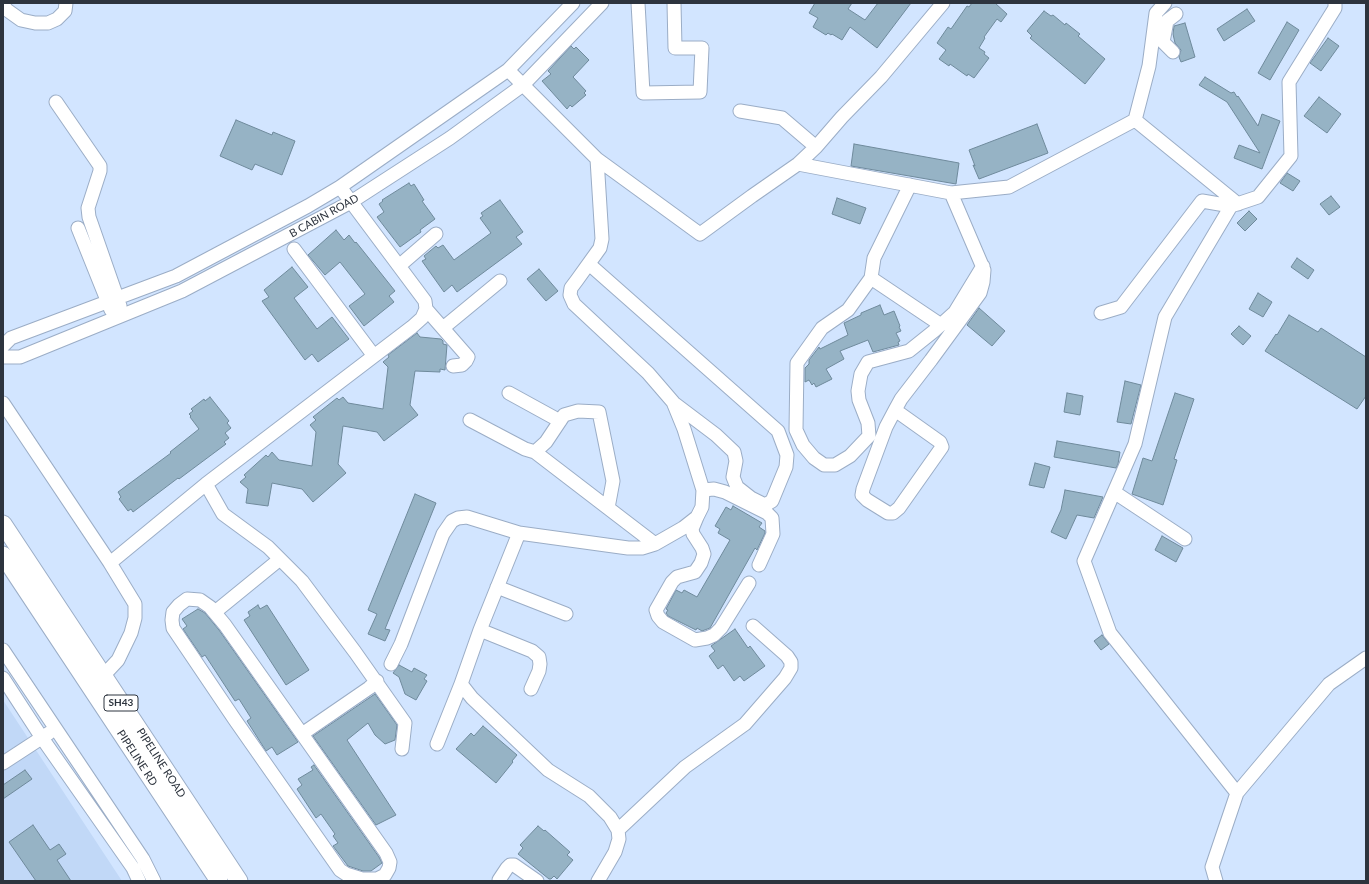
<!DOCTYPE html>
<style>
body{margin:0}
#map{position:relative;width:1369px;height:884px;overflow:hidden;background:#d2e5ff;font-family:Lato,sans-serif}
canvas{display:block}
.frame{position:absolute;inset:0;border:4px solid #2d343e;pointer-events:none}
</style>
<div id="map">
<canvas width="1369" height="884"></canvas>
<div class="frame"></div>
</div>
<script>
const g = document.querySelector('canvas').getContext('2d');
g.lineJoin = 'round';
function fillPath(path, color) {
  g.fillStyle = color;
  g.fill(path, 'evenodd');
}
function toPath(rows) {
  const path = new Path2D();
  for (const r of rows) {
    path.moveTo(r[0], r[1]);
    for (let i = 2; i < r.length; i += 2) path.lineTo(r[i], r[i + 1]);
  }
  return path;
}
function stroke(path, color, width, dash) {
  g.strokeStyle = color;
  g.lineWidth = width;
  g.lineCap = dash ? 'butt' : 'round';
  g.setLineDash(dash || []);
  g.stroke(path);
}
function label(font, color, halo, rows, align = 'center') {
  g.font = font + ' Lato,sans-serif';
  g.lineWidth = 3;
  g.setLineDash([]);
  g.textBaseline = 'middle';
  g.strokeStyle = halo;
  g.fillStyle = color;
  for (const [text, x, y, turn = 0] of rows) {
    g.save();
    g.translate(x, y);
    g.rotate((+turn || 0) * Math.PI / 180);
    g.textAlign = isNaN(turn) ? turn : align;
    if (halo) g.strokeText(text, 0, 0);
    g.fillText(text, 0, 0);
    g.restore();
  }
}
fillPath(toPath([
 [3,700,122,881,3,881]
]), '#c1d8f7');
const building = toPath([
 [815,3,852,3,848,9,865,20,878,3,911,3,877,48,850,27,842,40,832,34,831,35,828,33,826,35,813,27,818,18,809,13,815,3],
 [972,3,995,3,1007,14,1001,22,997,19,984,37,985,38,979,48,985,52,984,54,989,58,974,78,968,74,967,76,950,64,949,66,939,59,946,50,937,43,948,27,951,29,967,6,969,7,972,3],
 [1247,9,1255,21,1224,41,1217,29,1247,9],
 [1044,11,1051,16,1053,15,1065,25,1066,23,1080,34,1078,36,1105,59,1085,84,1030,38,1032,36,1027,31,1044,11],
 [1287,22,1299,30,1270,80,1258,73,1287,22],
 [1185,23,1195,57,1181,62,1179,57,1181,50,1175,43,1173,34,1174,26,1185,23],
 [1328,38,1339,46,1321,71,1310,63,1328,38],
 [571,46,574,49,576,47,589,60,573,77,586,91,584,93,586,95,572,107,570,105,567,109,542,81,551,74,548,71,571,46],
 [1205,77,1231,93,1234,92,1237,97,1238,96,1258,126,1262,114,1280,121,1262,169,1234,158,1239,145,1260,153,1227,102,1199,85,1205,77],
 [1319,97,1341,114,1327,133,1304,116,1319,97],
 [236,120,272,135,273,132,295,141,282,175,255,164,252,170,220,156,236,120],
 [1037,124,1048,153,979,179,973,165,975,166,969,150,1037,124],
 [854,144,959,163,956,184,851,166,854,144],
 [1287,173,1300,181,1293,191,1280,183,1287,173],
 [409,183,411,186,414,184,424,200,422,201,435,219,420,230,421,232,400,247,377,217,384,212,379,204,383,201,382,200,409,183],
 [1331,196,1340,207,1329,215,1320,204,1331,196],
 [837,198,866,208,860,224,832,214,837,198],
 [500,200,523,232,516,237,522,244,457,292,452,285,444,292,422,261,426,259,424,256,436,246,438,248,443,245,454,260,491,233,480,218,483,216,481,213,500,200],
 [1249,211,1257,219,1245,231,1237,223,1249,211],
 [336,230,344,240,349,235,355,243,356,242,395,291,389,296,394,302,364,326,349,306,365,294,340,262,325,275,308,255,336,230],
 [1297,258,1314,270,1308,279,1291,267,1297,258],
 [292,267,308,287,294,298,317,329,332,317,349,339,318,362,312,354,305,360,262,301,269,297,264,290,292,267],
 [539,269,558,291,546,301,527,279,539,269],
 [1258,293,1272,302,1263,317,1249,309,1258,293],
 [880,305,884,315,894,311,900,326,899,327,901,331,896,333,900,341,898,342,899,345,873,352,868,340,840,351,844,359,826,369,832,379,816,387,814,383,812,385,809,380,805,382,805,368,809,364,809,360,819,347,820,349,848,335,844,323,861,315,861,313,880,305],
 [979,308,1005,331,992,346,967,325,979,308],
 [1289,315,1318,332,1321,328,1366,357,1366,396,1357,409,1265,351,1276,334,1277,335,1289,315],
 [1239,326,1251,336,1243,345,1231,334,1239,326],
 [417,333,420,337,441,339,443,341,443,344,447,345,445,370,440,369,440,372,415,371,410,405,418,415,384,441,377,432,343,426,338,464,346,473,313,502,302,489,272,483,268,506,246,503,248,489,240,482,246,477,244,475,266,455,268,457,272,452,279,460,312,466,316,432,310,425,316,420,313,417,337,398,339,400,343,397,348,403,383,409,388,367,383,362,389,357,388,355,417,333],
 [1125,381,1141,385,1131,424,1117,422,1125,381],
 [1067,393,1083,396,1080,415,1064,412,1067,393],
 [1175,393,1194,399,1174,459,1177,460,1163,505,1132,494,1143,458,1152,461,1175,393],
 [210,397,229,421,227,423,231,428,225,433,229,438,224,442,226,444,179,479,178,478,133,512,131,509,128,511,119,499,121,497,118,492,171,453,170,452,199,429,190,417,191,416,189,414,193,411,191,409,204,399,205,401,210,397],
 [1057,441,1120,452,1118,464,1116,468,1054,457,1057,441],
 [1035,463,1050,467,1044,488,1029,485,1035,463],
 [1065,490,1103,497,1094,518,1077,515,1066,539,1051,532,1061,510,1065,490],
 [415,494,436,503,385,629,390,630,385,641,368,634,377,614,368,610,415,494],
 [733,506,762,523,759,527,765,531,765,533,757,550,755,548,710,628,702,631,697,628,696,630,668,616,666,613,668,610,666,609,676,590,682,593,684,590,697,597,730,540,718,533,720,529,715,526,726,507,731,510,733,506],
 [1162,536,1183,548,1176,562,1155,550,1162,536],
 [258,605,260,609,267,605,309,670,286,685,244,620,250,616,248,612,258,605],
 [198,609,205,613,219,630,298,742,277,755,272,747,266,751,247,721,251,718,239,699,235,701,205,655,202,657,183,629,187,626,182,619,198,609],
 [735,629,748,648,750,646,765,666,744,681,740,676,734,681,723,665,718,669,709,656,715,651,711,646,735,629],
 [1102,635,1109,644,1101,650,1094,641,1102,635],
 [399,665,412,672,414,668,427,675,424,679,427,681,416,700,405,694,399,677,393,673,399,665],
 [375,694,397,725,395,740,385,744,375,735,368,723,347,740,396,815,376,825,313,736,375,694],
 [483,726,517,755,512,761,513,762,496,783,456,749,471,733,474,736,483,726],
 [314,765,379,857,382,863,371,871,363,871,348,866,333,846,338,843,333,836,335,834,321,814,316,818,297,789,302,785,298,779,313,770,311,767,314,765],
 [25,770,32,779,3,799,3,785,25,770],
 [33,825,50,850,59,844,66,854,57,860,71,881,36,881,9,842,33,825],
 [538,826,544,831,545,830,570,852,567,855,573,860,557,879,554,876,551,879,549,879,518,854,523,848,520,845,538,826]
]);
fillPath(building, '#96b3c5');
stroke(building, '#6f8a9c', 1);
const minor = toPath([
 [638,3,643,93,700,92,702,48,675,48,674,3],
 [3,5,7,10,21,20,35,23,48,23,57,19,65,11,66,3],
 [1158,37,1173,52],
 [1163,42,1167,21,1176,14],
 [508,70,597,159,700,234,752,196,798,164,816,147,842,117,881,77,943,3],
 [56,102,100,166,100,171,88,208,89,217,120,306],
 [740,111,782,118,816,147],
 [1135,120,1149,66,1156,13,1165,3],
 [798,164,951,193,1009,187,1135,120,1238,204],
 [910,185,874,258,871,278,848,310,822,328,797,363,796,430,803,445,814,458,824,465,835,465,850,456,869,436,868,423,859,400,858,391,861,374,868,362,909,351,934,331,955,312,983,266],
 [78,228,111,310],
 [294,249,374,356],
 [589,264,778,431,787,455,786,467,772,501,765,505,751,498,737,487,733,477,736,461,734,452,716,435,675,404],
 [399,266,436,234],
 [871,278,941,325],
 [426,309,468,357,466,361,462,365,453,366],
 [1101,313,1121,307,1202,201,1231,206,1258,197,1291,156,1289,82,1335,8,1335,3],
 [443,328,500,281],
 [3,346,11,338,176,276,308,206,340,187,508,70,573,3],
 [3,357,20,357,182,291,351,202,450,138,523,85,602,3],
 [509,393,560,421],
 [3,403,110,563],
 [895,410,940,442,942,447,899,508,893,513,888,513,867,500,862,495,863,489,886,427,895,410,901,399,931,360,980,293,983,282,984,270,951,193],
 [470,420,525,449,535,452,546,442,564,415,578,411,599,412,613,481,608,508,655,544],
 [535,452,608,508],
 [206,484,223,514,268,547,302,581,355,652,405,723,402,749],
 [703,490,714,489,725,492,767,513,772,518,773,534,759,565],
 [1114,492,1185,539],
 [697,517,692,529,693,534,702,548,704,554,701,563,695,572,677,577,672,582,656,610,658,616,663,622,695,640,707,638,714,635,721,628,749,583],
 [519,533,480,630,461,684,472,698,548,770,589,796,610,817,618,830,619,839,615,852,598,881],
 [497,587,566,614],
 [215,612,280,559],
 [480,630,532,651,539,657,540,664,539,671,531,689],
 [3,650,143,859,154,881],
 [391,664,401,644,443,534,452,521,458,518,467,517,519,533,628,548,642,548,655,544,683,528,697,517,702,507,703,490,684,429,673,402,648,373,574,304,570,295,571,288,577,280,600,248,602,239,597,159],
 [3,678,42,738,133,868,139,881],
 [96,681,103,676,118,660,131,633,135,618,135,604,110,563,206,484,412,327,422,318,426,309,425,301,340,187],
 [302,734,386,853,390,862,389,868,385,875,377,879,362,879,346,874,340,870,235,720,173,628,172,620,173,612,179,605,187,599,200,600,210,607,225,625,302,734,369,688,377,681],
 [437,744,461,684],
 [3,763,49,733],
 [1237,793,1329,684,1366,658],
 [618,830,685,767,745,724,785,678,791,668,791,662,787,656,753,626],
 [499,880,507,868,510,865,514,865,537,881],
 [1216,881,1212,867,1237,793,1110,633,1084,561,1135,444,1165,317,1231,206]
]);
const major = toPath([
 [3,524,239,881],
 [3,555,219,881]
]);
stroke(minor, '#9badc6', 15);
stroke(major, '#9badc6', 19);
stroke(minor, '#fff', 13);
stroke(major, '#fff', 17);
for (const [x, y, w] of [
 [121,703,34]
]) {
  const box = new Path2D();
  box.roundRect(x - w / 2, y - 8, w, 16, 3);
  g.fillStyle = '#fff';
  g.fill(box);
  stroke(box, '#2d343e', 1);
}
label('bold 10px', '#2d343e', null, [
 ["SH43",121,703]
]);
label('11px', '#2d343e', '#fff', [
 ["B CABIN ROAD",324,216,-29],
 ["PIPELINE RD",137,758,57],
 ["PIPELINE ROAD",161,763,57]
]);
</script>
